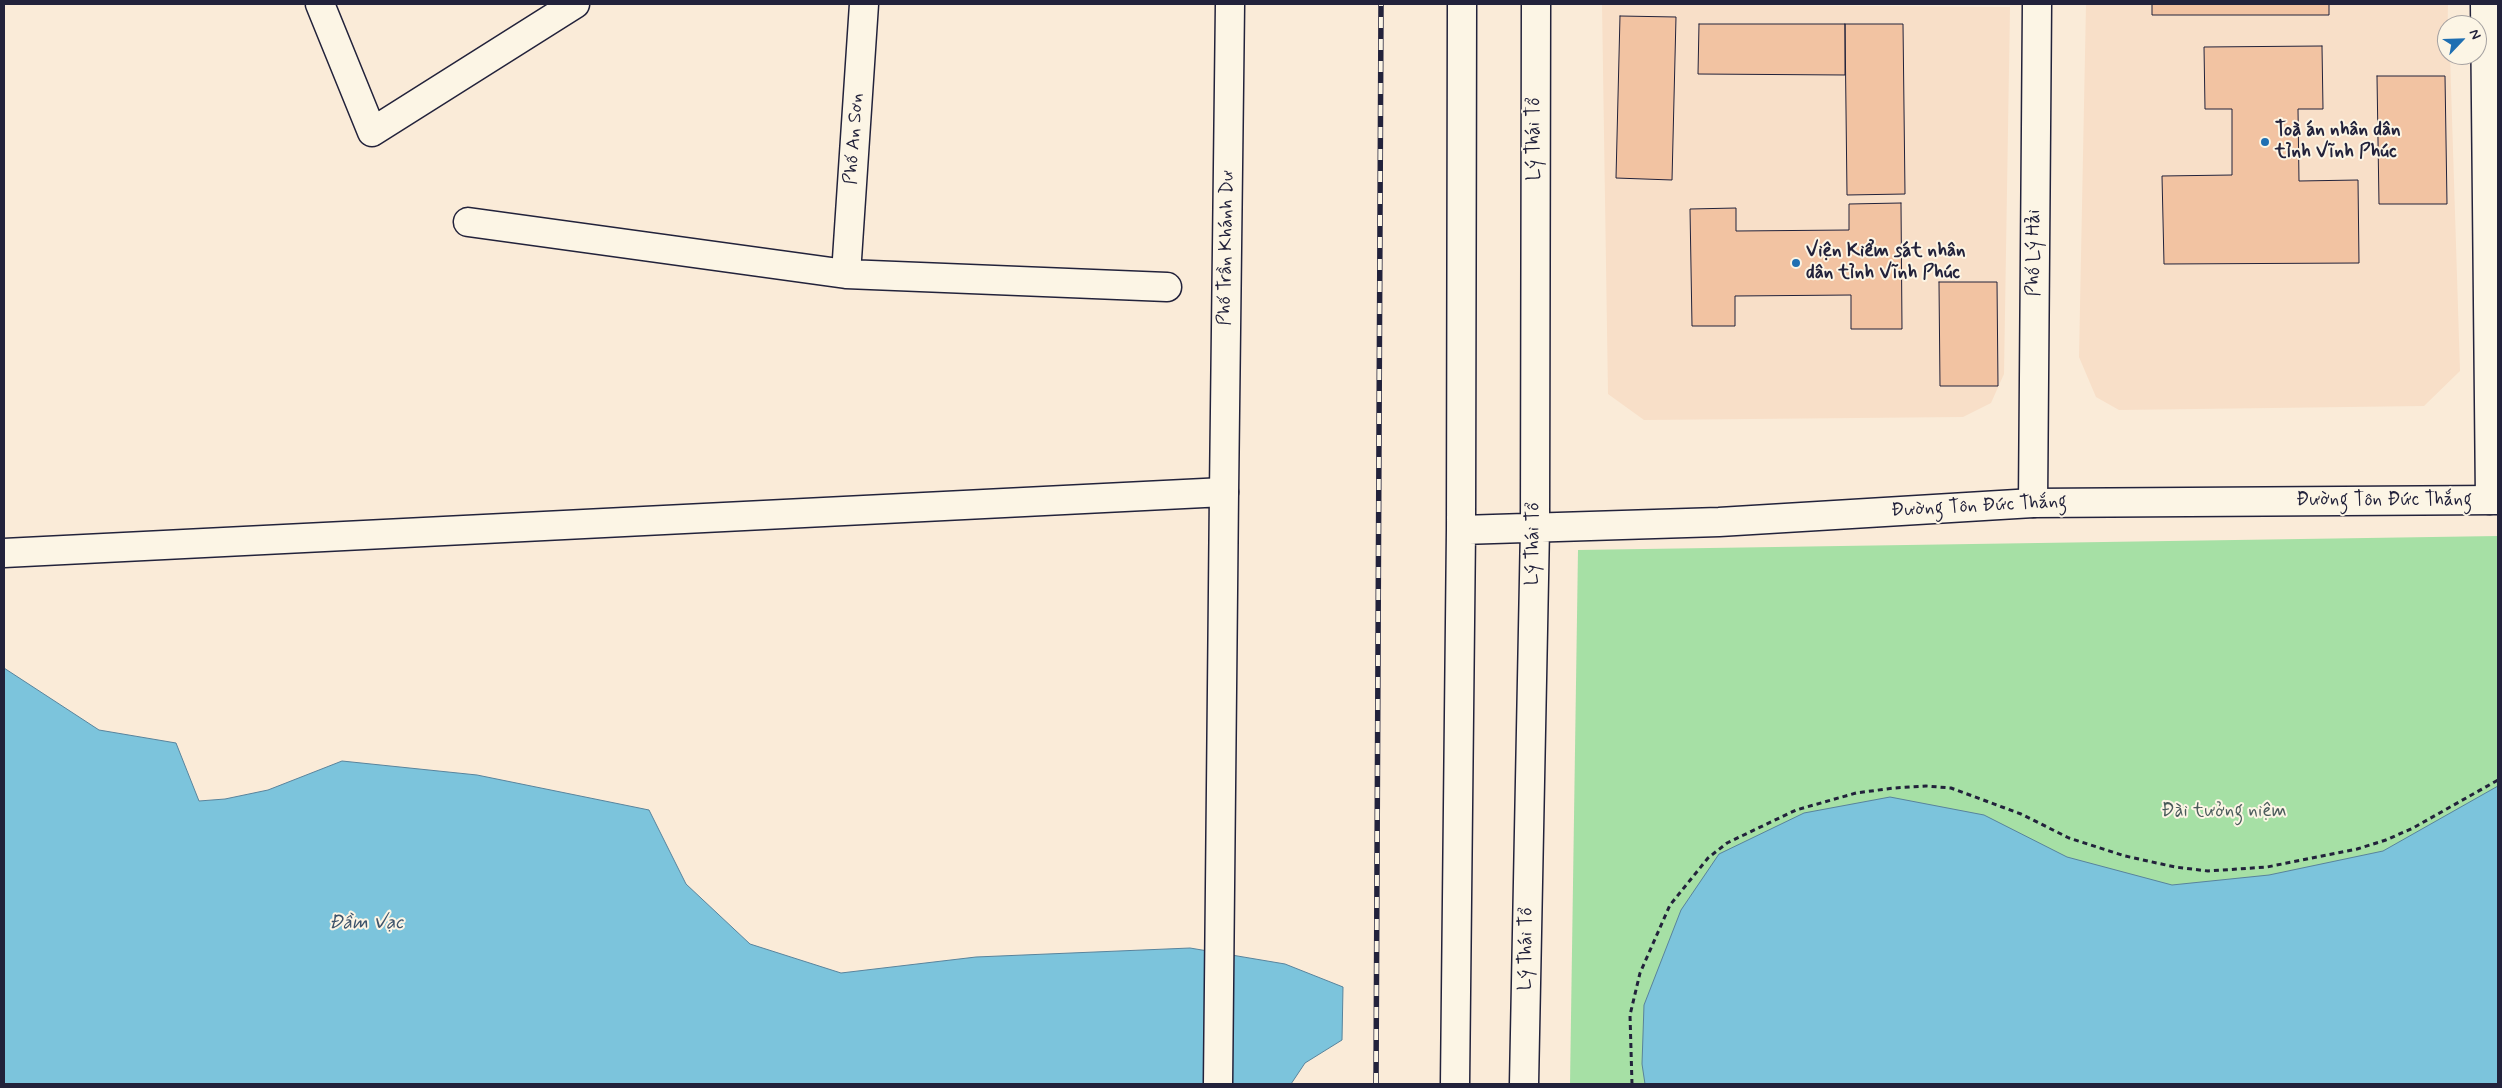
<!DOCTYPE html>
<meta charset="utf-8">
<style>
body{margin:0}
#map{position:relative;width:2502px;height:1088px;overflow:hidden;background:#faebd8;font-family:Mynerve,sans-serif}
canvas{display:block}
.frame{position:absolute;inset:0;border:5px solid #22223b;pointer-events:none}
.north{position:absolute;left:2437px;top:15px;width:50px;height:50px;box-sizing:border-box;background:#fcf5e5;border:1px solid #a5a1a1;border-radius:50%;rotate:66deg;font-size:14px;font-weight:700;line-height:20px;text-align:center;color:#22223b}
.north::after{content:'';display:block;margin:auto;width:18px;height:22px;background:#1f6fb2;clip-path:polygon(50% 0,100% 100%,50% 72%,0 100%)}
</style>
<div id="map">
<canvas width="2502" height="1088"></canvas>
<div class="frame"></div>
<div class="north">N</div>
</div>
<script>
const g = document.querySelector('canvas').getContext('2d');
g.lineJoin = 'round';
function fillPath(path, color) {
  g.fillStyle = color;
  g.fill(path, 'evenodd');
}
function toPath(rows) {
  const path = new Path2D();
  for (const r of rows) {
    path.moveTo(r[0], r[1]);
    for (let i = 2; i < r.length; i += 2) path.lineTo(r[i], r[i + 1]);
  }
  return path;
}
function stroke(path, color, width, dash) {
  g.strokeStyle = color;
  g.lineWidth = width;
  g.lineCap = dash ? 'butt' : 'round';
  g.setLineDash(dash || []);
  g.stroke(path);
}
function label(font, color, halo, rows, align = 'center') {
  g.font = font + ' Mynerve,sans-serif';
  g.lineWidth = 4;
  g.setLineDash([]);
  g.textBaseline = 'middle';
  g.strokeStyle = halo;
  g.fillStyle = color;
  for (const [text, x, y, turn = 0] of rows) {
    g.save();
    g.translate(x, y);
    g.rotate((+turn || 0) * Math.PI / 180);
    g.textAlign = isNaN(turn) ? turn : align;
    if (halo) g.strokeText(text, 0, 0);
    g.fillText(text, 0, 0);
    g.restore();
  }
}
fillPath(toPath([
 [1602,4,2010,7,2004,374,1991,403,1963,417,1644,420,1608,394],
 [2086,4,2448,4,2447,55,2450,55,2460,371,2424,406,2119,410,2096,397,2079,357]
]), '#f8dfc8');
fillPath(toPath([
 [2498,536,2498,1084,1570,1084,1578,550]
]), '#a6e0a5');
const water = toPath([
 [4,668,99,730,176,743,199,801,225,799,268,790,342,761,477,775,649,810,686,884,750,944,841,973,976,957,1190,948,1285,964,1343,987,1342,1040,1305,1063,1291,1084,4,1084,4,668],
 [2498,786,2498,1084,1645,1084,1642,1064,1644,1005,1681,910,1719,854,1804,813,1890,797,1984,815,2067,857,2172,885,2269,875,2383,851,2498,786]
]);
fillPath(water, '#7cc4dc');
stroke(water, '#58839c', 1);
const building = toPath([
 [2152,4,2329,4,2329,15,2152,15,2152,4],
 [1620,16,1676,17,1672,180,1616,178,1620,16],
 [1699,24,1845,24,1845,75,1698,74,1699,24],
 [1845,24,1903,24,1905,194,1847,195,1845,24],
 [2322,46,2323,109,2298,109,2299,181,2358,180,2359,263,2164,264,2162,176,2232,175,2232,109,2205,109,2204,47,2322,46],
 [2377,76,2445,76,2447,204,2379,204,2377,76],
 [1901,203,1902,329,1851,329,1851,295,1735,296,1735,326,1692,326,1690,209,1736,208,1736,231,1849,230,1849,204,1901,203],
 [1939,282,1997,282,1998,386,1940,386,1939,282]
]);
fillPath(building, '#f2c3a2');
stroke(building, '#22223b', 1);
const street = toPath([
 [320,4,372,132,575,4],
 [2485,4,2490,500],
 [468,222,846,274,1167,287],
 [846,274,864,4],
 [1224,492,1230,4],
 [2033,503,2037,4]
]);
const secondary = toPath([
 [1461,530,1719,522,2033,503,2498,500],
 [4,553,1224,492,1218,1084],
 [1455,1084,1461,530,1462,4],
 [1524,1084,1535,528,1536,4]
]);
stroke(street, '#22223b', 31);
stroke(secondary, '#22223b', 31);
stroke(toPath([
 [1632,1084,1630,1015,1640,973,1670,905,1708,858,1727,843,1796,810,1856,793,1894,788,1926,786,1951,788,2021,814,2069,838,2125,856,2175,867,2208,871,2267,867,2357,849,2386,840,2413,828,2498,780]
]), '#22223b', 3, [5, 4]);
stroke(street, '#fcf5e5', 28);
stroke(secondary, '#fcf5e5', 28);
const rail = toPath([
 [1376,1084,1381,4]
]);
stroke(rail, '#22223b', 5.5);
stroke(rail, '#fcf5e5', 4, [11]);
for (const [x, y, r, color] of [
 [2265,142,5,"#1f6fb2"],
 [1796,263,5,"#1f6fb2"]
]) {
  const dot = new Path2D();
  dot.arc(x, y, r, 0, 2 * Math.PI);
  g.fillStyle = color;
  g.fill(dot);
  stroke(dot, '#fcf5e5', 2);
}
label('bold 19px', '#22223b', '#fcf5e5', [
 ["Toà án nhân dân",2275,131],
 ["tỉnh Vĩnh Phúc",2275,153],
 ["Viện Kiểm sát nhân",1806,252],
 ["dân tỉnh Vĩnh Phúc",1806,274]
], 'left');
label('19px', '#22223b', '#fcf5e5', [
 ["Phố An Sơn",855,139,-86],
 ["Lý Thái Tổ",1535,139,-90],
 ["Phố Trần Khánh Dư",1227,248,-89],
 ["Phố Lý Hải",2035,253,-90],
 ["Đường Tôn Đức Thắng",2384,501],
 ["Đường Tôn Đức Thắng",1979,507,-3],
 ["Lý Thái Tổ",1534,544,-89],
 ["Lý Thái Tổ",1527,949,-89]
]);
label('19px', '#4a5b5b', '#fcf5e5', [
 ["Đài tưởng niệm",2224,812]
]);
label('italic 20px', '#3d536b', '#fcf5e5', [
 ["Đầm Vạc",366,924]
]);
</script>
